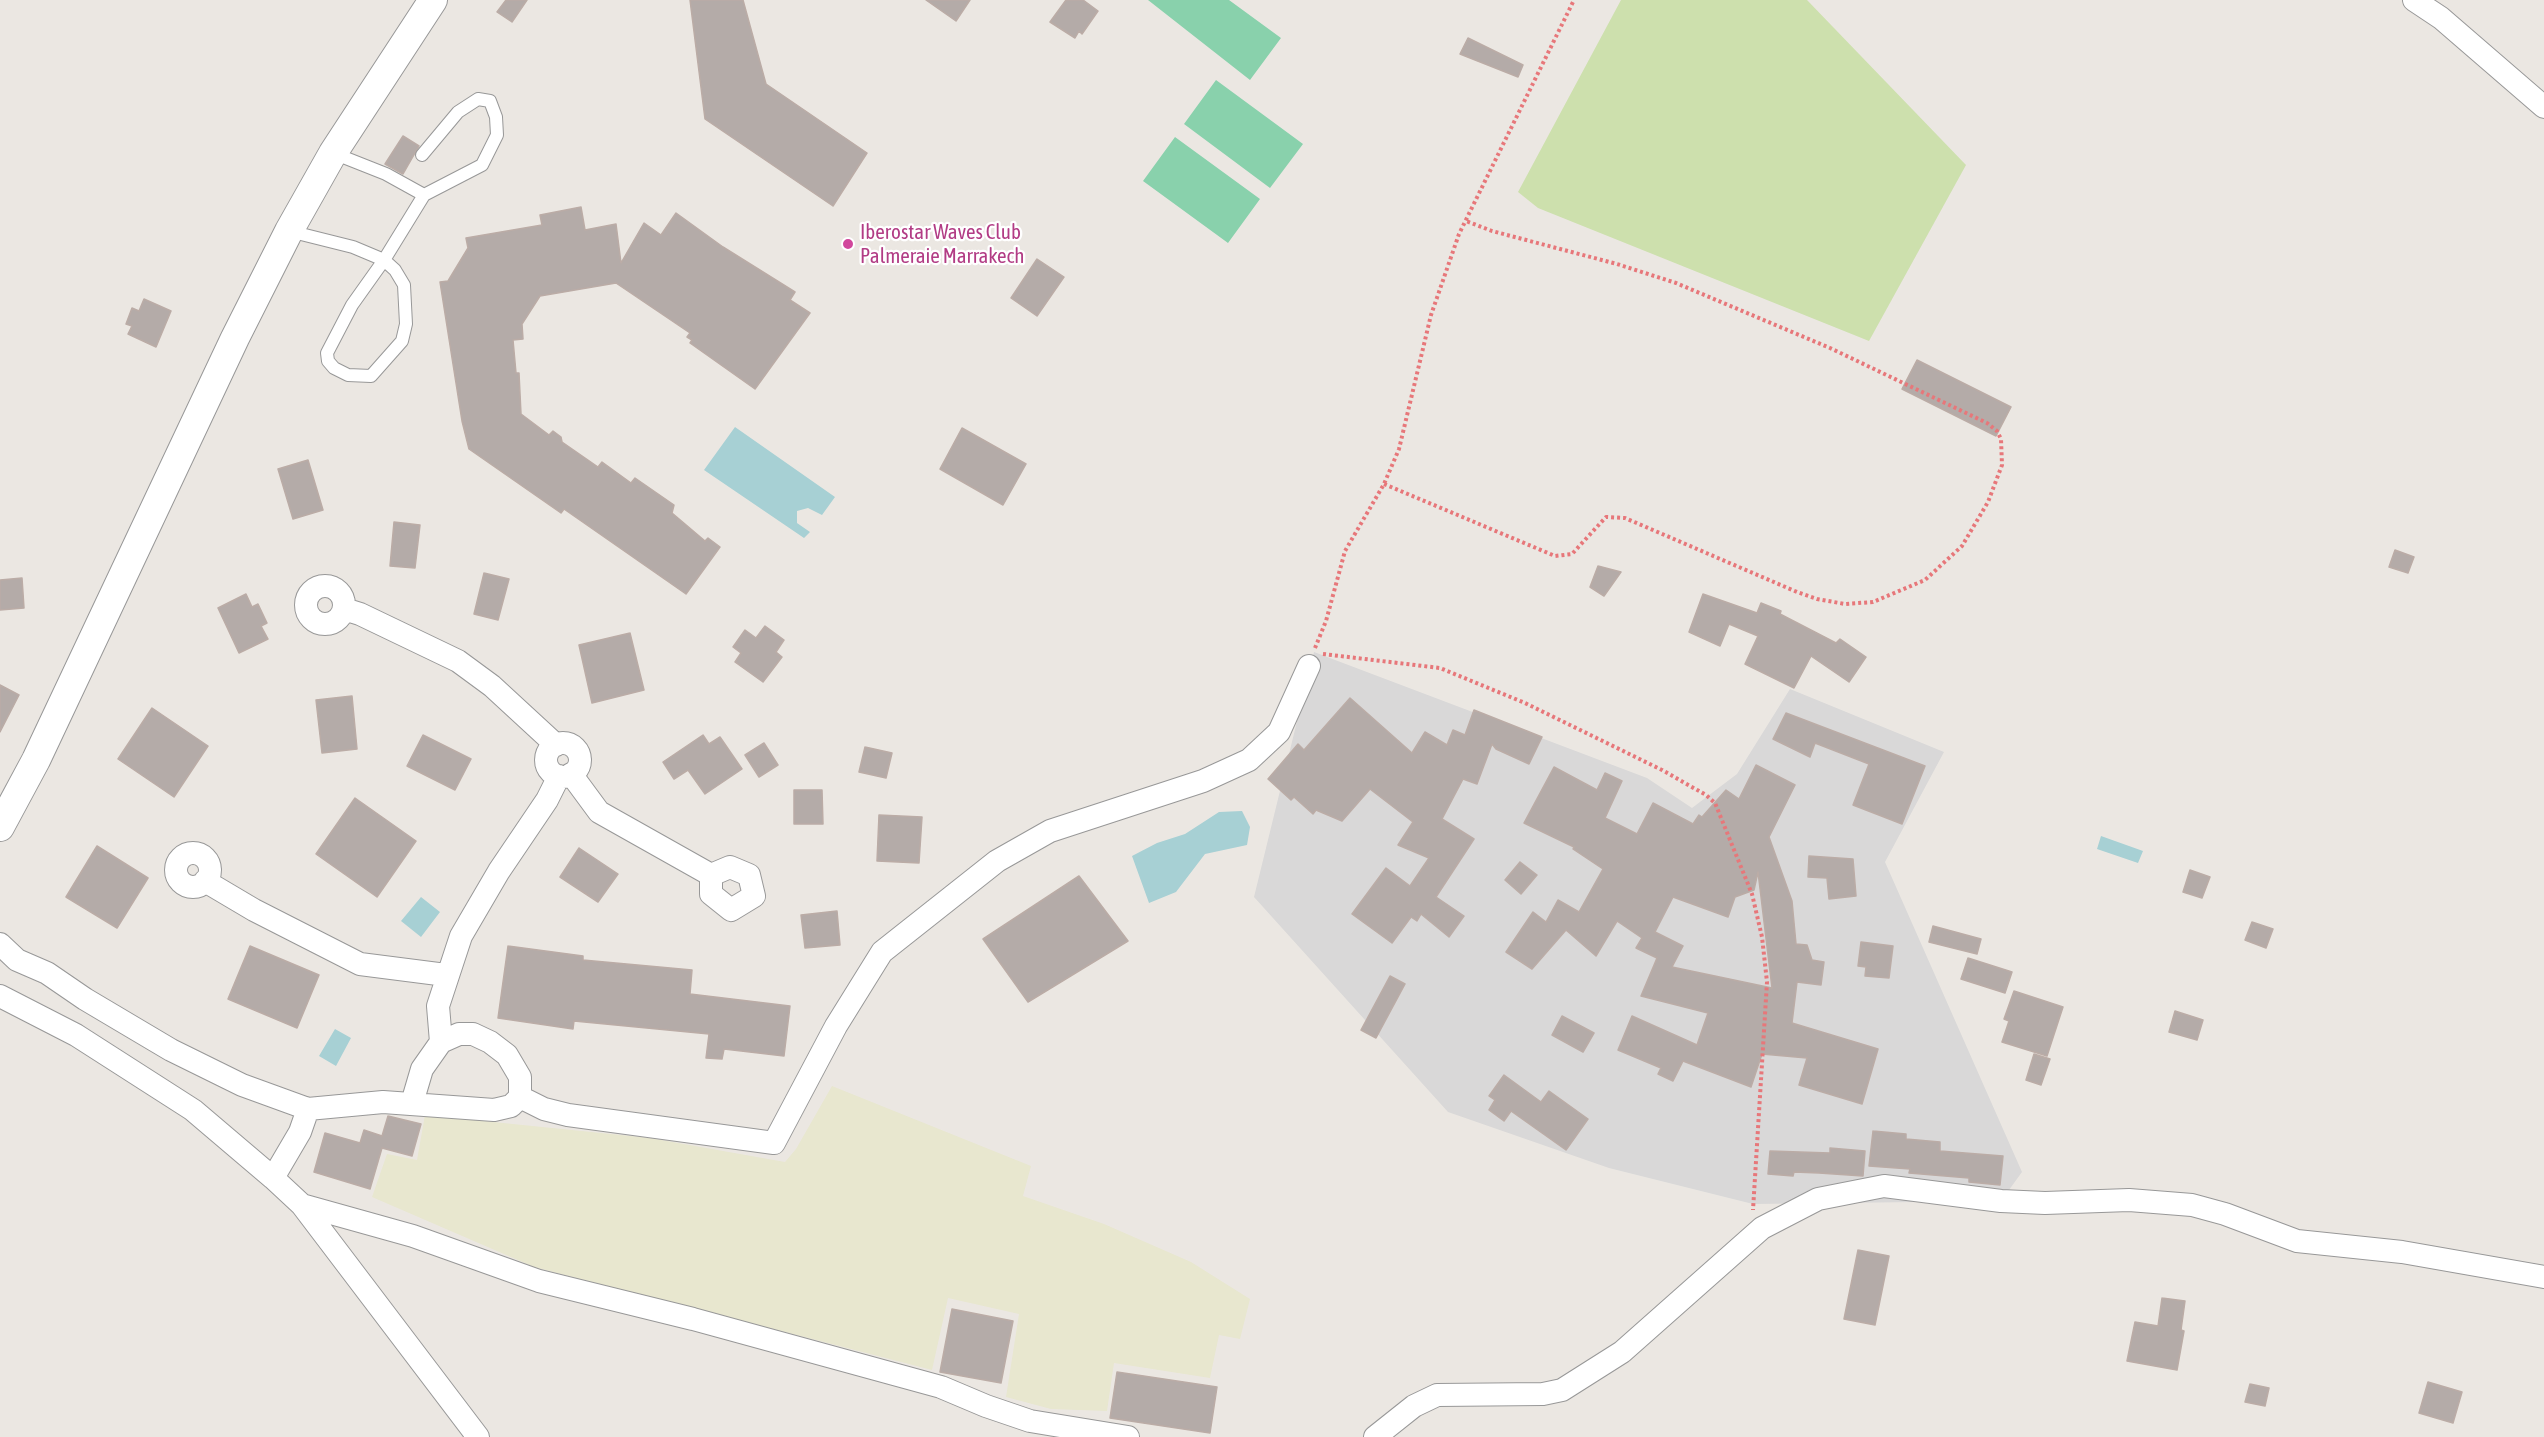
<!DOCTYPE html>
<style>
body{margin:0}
canvas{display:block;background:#ebe7e2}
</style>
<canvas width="2544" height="1437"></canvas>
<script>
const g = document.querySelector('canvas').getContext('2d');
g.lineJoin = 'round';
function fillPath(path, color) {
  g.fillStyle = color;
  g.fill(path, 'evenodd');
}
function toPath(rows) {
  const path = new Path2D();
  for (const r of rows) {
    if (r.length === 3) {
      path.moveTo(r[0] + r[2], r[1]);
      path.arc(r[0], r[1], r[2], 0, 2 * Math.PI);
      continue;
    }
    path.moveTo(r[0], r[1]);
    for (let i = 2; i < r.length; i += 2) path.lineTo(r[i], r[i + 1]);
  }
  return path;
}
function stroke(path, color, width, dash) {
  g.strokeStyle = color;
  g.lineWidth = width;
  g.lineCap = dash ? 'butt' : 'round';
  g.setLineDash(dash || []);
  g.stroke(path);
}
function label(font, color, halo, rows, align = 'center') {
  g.font = font + ' "Asap Condensed",sans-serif';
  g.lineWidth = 4.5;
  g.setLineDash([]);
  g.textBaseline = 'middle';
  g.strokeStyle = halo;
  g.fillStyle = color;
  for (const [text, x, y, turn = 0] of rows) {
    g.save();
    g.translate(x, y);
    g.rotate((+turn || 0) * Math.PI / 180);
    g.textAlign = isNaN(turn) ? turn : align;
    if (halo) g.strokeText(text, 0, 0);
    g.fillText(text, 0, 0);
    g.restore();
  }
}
fillPath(toPath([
 [1314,652,1647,778,1692,808,1737,774,1790,689,1944,752,1885,862,2022,1172,2001,1201,1753,1204,1609,1168,1448,1112,1254,897]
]), '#d9d8d8');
fillPath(toPath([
 [832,1086,1031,1166,1023,1196,1104,1224,1191,1262,1250,1299,1240,1339,1219,1335,1210,1378,1114,1363,1107,1411,1051,1409,1006,1397,1019,1314,948,1298,932,1370,534,1267,372,1197,387,1154,417,1160,425,1115,650,1138,785,1162,796,1149]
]), '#e8e7cf');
fillPath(toPath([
 [1621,0,1807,0,1966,165,1869,341,1538,208,1518,192]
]), '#cde0ad');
fillPath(toPath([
 [1148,0,1229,0,1281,38,1250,80],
 [1216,80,1303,144,1270,188,1184,124],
 [1175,137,1260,199,1228,243,1143,181]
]), '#89d1ac');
fillPath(toPath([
 [735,427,835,497,822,515,808,508,797,511,797,523,810,532,804,538,704,470],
 [1242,811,1250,827,1247,845,1205,854,1176,892,1149,903,1132,856,1157,843,1185,834,1219,812],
 [2101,836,2143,851,2138,863,2097,849],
 [421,897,440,912,421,937,401,921],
 [335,1029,351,1038,336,1066,319,1056]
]), '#a7d0d4');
const building = toPath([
 [506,0,527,0,512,22,497,12,506,0],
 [690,0,743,0,766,84,867,153,833,206,705,119,690,0],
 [926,0,970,0,956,21,926,0],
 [1066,0,1083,0,1098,11,1082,34,1079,31,1075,38,1050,22,1066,0],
 [1468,38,1523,65,1518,77,1460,54,1468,38],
 [403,136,419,146,403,174,385,164,403,136],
 [581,207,585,230,616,224,621,263,644,223,661,235,676,213,723,247,795,292,790,300,810,313,755,389,690,343,692,340,687,337,690,333,616,283,540,296,522,324,523,339,513,340,516,373,519,373,521,414,549,435,553,431,561,437,562,442,598,467,602,462,631,483,635,478,674,505,672,513,705,541,708,538,720,547,686,594,564,509,561,513,469,449,462,421,440,282,448,281,468,248,466,238,542,225,540,215,581,207],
 [1037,259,1064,277,1037,316,1011,298,1037,259],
 [144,299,171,311,156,347,128,334,132,326,126,324,132,308,139,311,144,299],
 [1917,360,2011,407,1996,436,1902,389,1917,360],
 [962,428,1026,464,1003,505,940,469,962,428],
 [308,460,323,510,293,519,278,469,308,460],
 [394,522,420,525,415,568,390,566,394,522],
 [2395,550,2414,557,2408,573,2389,567,2395,550],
 [1598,566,1621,572,1604,596,1590,587,1598,566],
 [484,573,509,579,498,620,474,614,484,573],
 [22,578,24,608,0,610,0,580,22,578],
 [246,594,252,607,258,604,267,623,261,626,268,639,239,653,218,608,246,594],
 [1703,594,1757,613,1761,603,1781,611,1780,614,1836,643,1840,639,1866,657,1849,682,1811,656,1794,688,1745,664,1758,636,1729,624,1720,646,1689,632,1703,594],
 [765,626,784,640,776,652,782,657,763,682,735,662,741,653,733,647,745,630,756,638,765,626],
 [630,633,644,690,592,703,579,645,630,633],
 [0,685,19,695,0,732,0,685],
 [352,696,357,749,322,753,316,700,352,696],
 [1350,698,1412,753,1425,732,1447,745,1453,730,1465,735,1474,710,1542,737,1529,764,1496,749,1492,744,1477,784,1463,779,1442,819,1474,839,1436,897,1464,916,1449,937,1421,914,1417,921,1411,917,1392,943,1352,914,1386,868,1410,886,1429,858,1398,845,1413,822,1370,789,1342,821,1316,810,1313,814,1294,797,1291,800,1268,779,1298,744,1304,750,1350,698],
 [152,708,208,746,174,797,118,759,152,708],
 [1786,713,1925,766,1902,824,1853,805,1869,764,1815,743,1810,757,1773,739,1786,713],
 [423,735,471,759,455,790,407,766,423,735],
 [703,735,709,744,720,737,742,769,705,794,688,770,674,779,663,762,703,735],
 [764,743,778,765,759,777,745,755,764,743],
 [865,747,892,753,886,778,859,772,865,747],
 [1756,765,1795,785,1769,837,1792,901,1796,944,1807,945,1812,960,1824,962,1821,985,1797,982,1792,1023,1878,1049,1862,1104,1799,1085,1807,1058,1762,1054,1751,1087,1683,1061,1673,1081,1658,1074,1661,1068,1618,1050,1632,1016,1697,1045,1708,1013,1641,996,1657,958,1636,948,1642,938,1617,921,1596,956,1566,930,1532,969,1506,952,1533,912,1546,922,1558,900,1579,912,1603,869,1573,849,1574,847,1524,823,1554,767,1597,790,1605,773,1622,781,1605,818,1637,834,1653,803,1693,824,1699,815,1702,817,1726,790,1739,799,1756,765],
 [1758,872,1772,988,1672,967,1683,946,1655,932,1673,897,1728,917,1735,897,1754,890,1758,872],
 [794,790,822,790,823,824,794,824,794,790],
 [355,798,416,841,377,897,316,854,355,798],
 [879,815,922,817,919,863,877,861,879,815],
 [97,846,148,878,117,928,66,897,97,846],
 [579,848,618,874,598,902,560,877,579,848],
 [1809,856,1853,859,1856,896,1829,899,1827,878,1808,877,1809,856],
 [1520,862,1537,875,1521,894,1505,880,1520,862],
 [2190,870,2210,877,2202,898,2183,892,2190,870],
 [1079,876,1128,941,1028,1002,983,939,1079,876],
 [837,911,840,945,805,948,801,915,837,911],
 [2252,922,2273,929,2266,948,2245,940,2252,922],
 [1933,926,1981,939,1977,954,1929,942,1933,926],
 [1861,942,1893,946,1889,978,1865,976,1866,967,1858,966,1861,942],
 [250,946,319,975,297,1028,228,999,250,946],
 [508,946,583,956,583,960,692,970,690,994,790,1006,784,1056,724,1049,722,1059,706,1058,709,1034,574,1021,573,1029,498,1018,508,946],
 [1968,958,2012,972,2005,993,1961,979,1968,958],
 [1390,976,1405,984,1376,1038,1361,1030,1390,976],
 [2014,991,2063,1007,2047,1056,2002,1042,2009,1021,2004,1019,2014,991],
 [2175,1011,2203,1020,2197,1040,2169,1032,2175,1011],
 [1562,1016,1594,1033,1583,1052,1552,1035,1562,1016],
 [2034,1054,2050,1059,2041,1085,2026,1080,2034,1054],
 [1504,1075,1541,1102,1549,1091,1588,1119,1566,1150,1511,1111,1504,1121,1489,1110,1495,1100,1489,1096,1504,1075],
 [388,1116,421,1124,412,1156,382,1148,370,1189,314,1172,325,1133,360,1143,364,1130,382,1136,388,1116],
 [1873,1131,1906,1134,1906,1139,1940,1142,1940,1151,2003,1156,2000,1185,1969,1182,1969,1178,1909,1173,1910,1169,1869,1166,1873,1131],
 [1830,1148,1865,1151,1863,1176,1819,1173,1794,1172,1793,1176,1768,1174,1770,1151,1830,1153,1830,1148],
 [1858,1250,1889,1256,1875,1325,1844,1319,1858,1250],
 [2162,1298,2185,1301,2181,1330,2184,1331,2177,1370,2127,1361,2135,1322,2158,1326,2162,1298],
 [952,1309,1013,1321,1001,1383,940,1372,952,1309],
 [1117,1372,1217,1387,1210,1433,1110,1418,1117,1372],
 [2428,1382,2462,1392,2453,1423,2419,1413,2428,1382],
 [2250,1384,2269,1388,2265,1406,2245,1402,2250,1384]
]);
fillPath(building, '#b4aba8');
stroke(building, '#bbaca6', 1.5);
const service = toPath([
 [333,153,386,174,424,195],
 [289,231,353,247,384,260,395,270,404,285,406,324,402,341,371,376,348,375,334,368,328,361,327,353,352,305,384,260,424,195,482,165,497,135,496,117,490,101,478,99,458,112,422,155]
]);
const minor = toPath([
 [2414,0,2441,18,2544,107],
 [325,605,19],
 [344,609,360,614,458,661,492,686,556,745],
 [563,760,17],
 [571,774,599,812,711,875,711,894,731,910,754,896,749,875,730,867,711,875],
 [193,870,17],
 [205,881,254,910,360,964,446,975],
 [0,944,17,960,47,973,85,999,171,1050,242,1085,308,1109,383,1102,494,1110,511,1106,520,1097,544,1109,568,1115,774,1143,836,1026,882,952,997,861,1050,831,1203,781,1249,760,1279,732,1309,666],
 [0,996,76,1035,193,1110,273,1178,302,1205,478,1437],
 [441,1042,459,1034,473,1034,490,1042,507,1055,520,1077,520,1097],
 [412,1103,422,1069,441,1042,438,1006,461,936,499,871,547,800,559,776],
 [273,1178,300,1132,308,1109],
 [302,1205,413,1236,539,1281,693,1319,941,1387,986,1406,1030,1421,1128,1437],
 [1375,1437,1414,1406,1437,1395,1543,1394,1562,1390,1622,1352,1762,1228,1818,1199,1884,1186,2001,1201,2045,1203,2129,1200,2192,1205,2225,1214,2297,1241,2402,1252,2544,1277]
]);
const tertiary = toPath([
 [0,827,36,760,235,338,289,231,333,153,433,0]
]);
stroke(service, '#989898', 14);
stroke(minor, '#989898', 24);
stroke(tertiary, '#989898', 30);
stroke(toPath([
 [1384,484,1555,556,1572,554,1606,517,1625,518,1797,592,1817,599,1845,604,1873,602,1925,580,1962,546,1988,502,2002,465,2001,439,1997,431,1987,423,1830,348,1676,283,1617,264,1492,231,1466,221],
 [1315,648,1326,621,1345,551,1384,484,1399,449,1431,315,1459,234,1574,0],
 [1323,654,1440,668,1525,703,1662,770,1706,795,1715,803,1752,894,1762,937,1767,982,1753,1210]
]), '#e7777a', 4, [3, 3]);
stroke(service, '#fff', 12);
stroke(minor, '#fff', 22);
stroke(tertiary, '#fff', 28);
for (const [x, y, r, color] of [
 [848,244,6,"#d1479c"]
]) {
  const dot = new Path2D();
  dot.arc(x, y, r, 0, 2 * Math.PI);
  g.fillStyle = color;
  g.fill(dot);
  stroke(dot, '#fff', 2);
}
label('21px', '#b23c85', '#fff', [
 ["Iberostar Waves Club",860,232],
 ["Palmeraie Marrakech",860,256]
], 'left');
</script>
